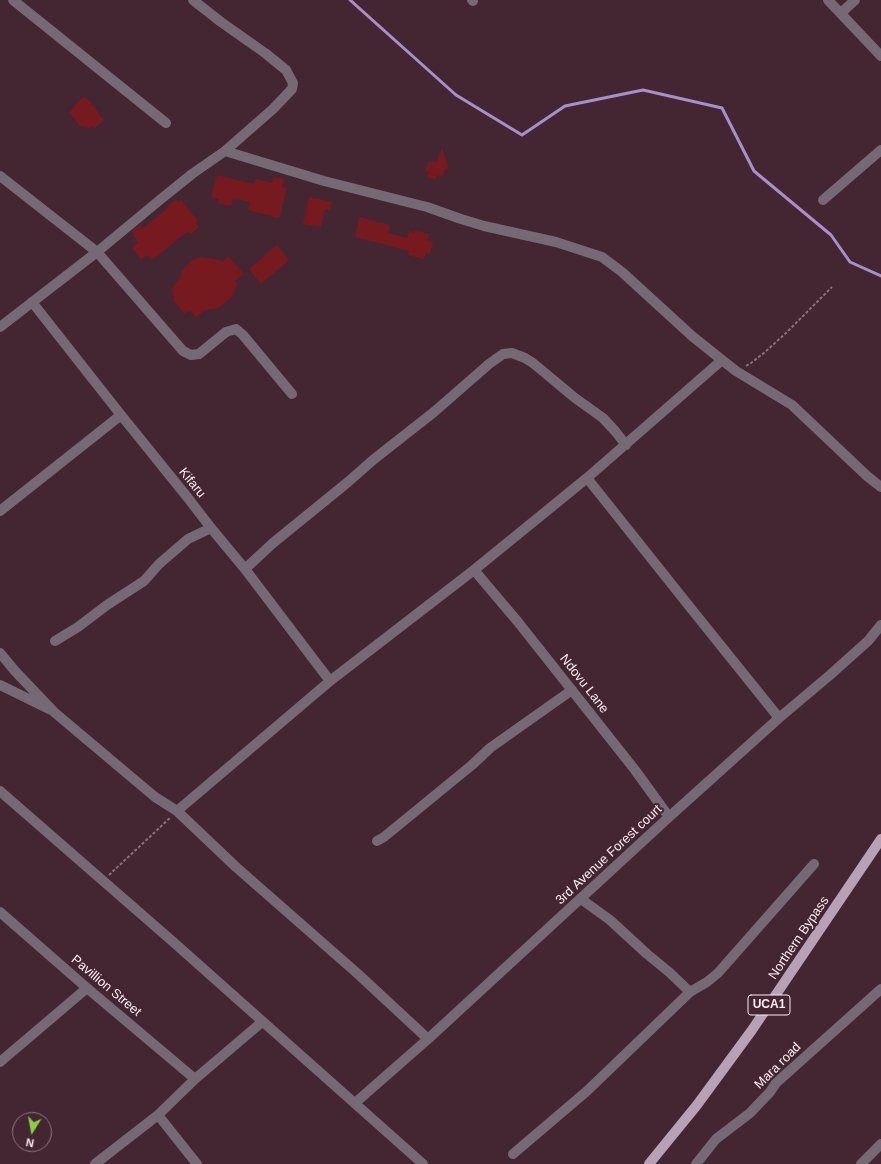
<!DOCTYPE html>
<style>
body{margin:0}
#map{position:relative;width:881px;height:1164px;overflow:hidden;background:#432632;font-family:Arial,sans-serif}
canvas{display:block}
.north{position:absolute;left:12px;top:1112px;width:40px;height:40px;box-sizing:border-box;background:#432632;border:1px solid #8d767f;border-radius:50%;rotate:191deg;font-size:11px;font-weight:700;line-height:16px;text-align:center;color:#fdedf2}
.north::after{content:'';display:block;margin:auto;width:14px;height:18px;background:#8ace48;clip-path:polygon(50% 0,100% 100%,50% 72%,0 100%)}
</style>
<div id="map">
<canvas width="881" height="1164"></canvas>
<div class="north">N</div>
</div>
<script>
const g = document.querySelector('canvas').getContext('2d');
g.lineJoin = 'round';
function toPath(rows) {
  const path = new Path2D();
  for (const r of rows) {
    path.moveTo(r[0], r[1]);
    for (let i = 2; i < r.length; i += 2) path.lineTo(r[i], r[i + 1]);
  }
  return path;
}
function stroke(path, color, width, dash) {
  g.strokeStyle = color;
  g.lineWidth = width;
  g.lineCap = dash ? 'butt' : 'round';
  g.setLineDash(dash || []);
  g.stroke(path);
}
function fillPath(path, color) {
  g.fillStyle = color;
  g.fill(path, 'evenodd');
}
function label(font, color, halo, rows, align = 'center') {
  g.font = font + ' Arial,sans-serif';
  g.lineWidth = 4;
  g.setLineDash([]);
  g.textBaseline = 'middle';
  g.strokeStyle = halo;
  g.fillStyle = color;
  for (const [text, x, y, turn = 0] of rows) {
    g.save();
    g.translate(x, y);
    g.rotate((+turn || 0) * Math.PI / 180);
    g.textAlign = isNaN(turn) ? turn : align;
    if (halo) g.strokeText(text, 0, 0);
    g.fillText(text, 0, 0);
    g.restore();
  }
}
stroke(toPath([
 [350,0,456,95,522,135,565,106,643,90,722,108,754,171,831,235,850,262,881,276]
]), '#a98ec9', 3);
fillPath(toPath([
 [85,96,100,114,99,115,104,120,94,129,92,126,88,129,86,127,85,128,83,126,81,127,69,112,75,107,74,106],
 [442,148,449,169,445,170,442,177,437,175,435,180,427,177,429,172,425,171,429,161,433,162,433,160,437,162],
 [217,175,254,184,256,179,272,183,273,177,284,179,282,187,287,188,279,218,248,210,250,202,233,198,231,206,218,203,219,199,211,197],
 [309,197,332,202,330,210,325,209,321,227,303,224],
 [176,199,178,202,181,200,198,221,196,223,199,227,190,234,188,231,152,260,148,255,141,259,132,248,138,243,133,235,134,234,132,231,140,225,142,229,168,208,167,206],
 [360,217,390,225,388,233,407,238,409,231,414,233,415,230,429,234,427,240,433,242,430,254,426,252,424,259,408,255,409,251,355,237],
 [277,245,289,260,261,284,249,269],
 [228,256,244,274,235,281,237,284,235,290,232,297,218,308,206,310,196,317,190,310,184,314,173,299,174,297,171,289,180,278,182,271,191,261,200,257,215,259,223,262]
]), '#771a20');
stroke(toPath([
 [746,366,751,363,764,353,787,332,832,287],
 [109,875,171,817]
]), '#8a727b', 2, [3, 2]);
stroke(toPath([
 [13,0,166,123],
 [472,0,473,1],
 [828,0,881,56],
 [841,13,855,0],
 [225,151,324,181,427,207,461,219,484,226,556,242,602,257,622,272,692,336,722,360,736,371,792,405,867,476,881,487],
 [0,176,97,252,183,351,191,355,199,354,226,332,236,329,243,335,292,394],
 [823,200,881,150],
 [32,302,121,415,188,498,211,528,245,569,330,681],
 [0,327,97,252,161,199,192,174,225,151,273,109,292,89,293,83,286,70,265,53,221,22,193,0],
 [587,478,689,606,779,718],
 [0,511,121,415],
 [245,569,273,543,348,482,373,460,434,412,489,364,503,354,512,353,525,358,533,363,575,398,603,418,615,431,626,445],
 [474,570,518,622,635,770,669,817],
 [55,641,78,627,107,605,144,581,159,564,188,539,211,528],
 [0,653,15,671,54,712,155,797,177,811,236,867,358,974,428,1039],
 [0,685,49,709],
 [0,791,171,940,423,1164],
 [177,811,330,681,474,570,587,478,722,360],
 [377,841,384,837,472,765,490,748,572,690],
 [0,912,87,988,195,1079],
 [690,992,707,982,718,973,814,864],
 [0,1062,87,988],
 [355,1103,428,1039,669,817,779,718,830,675,868,641,881,625],
 [158,1115,197,1164],
 [513,1154,587,1091,690,992,669,972,647,954,610,920,581,899],
 [95,1164,158,1115,195,1079,262,1022],
 [696,1164,716,1139,750,1113,770,1092,776,1083,881,989],
 [861,1164,881,1144]
]), '#746974', 10);
stroke(toPath([
 [649,1164,697,1105,752,1030,881,839]
]), '#b8a1b6', 10);
for (const [x, y, w] of [
 [769,1005,42]
]) {
  const box = new Path2D();
  box.roundRect(x - w / 2, y - 10, w, 20, 3);
  g.fillStyle = '#432632';
  g.fill(box);
  stroke(box, '#fdedf2', 1);
}
label('bold 12px', '#fdedf2', null, [
 ["UCA1",769,1005]
]);
label('13px', '#fdedf2', '#432632', [
 ["Kifaru",192,483,51],
 ["Ndovu Lane",584,684,52],
 ["3rd Avenue Forest court",609,855,-43],
 ["Northern Bypass",799,938,-56],
 ["Pavillion Street",106,986,40],
 ["Mara road",778,1066,-45]
]);
</script>
